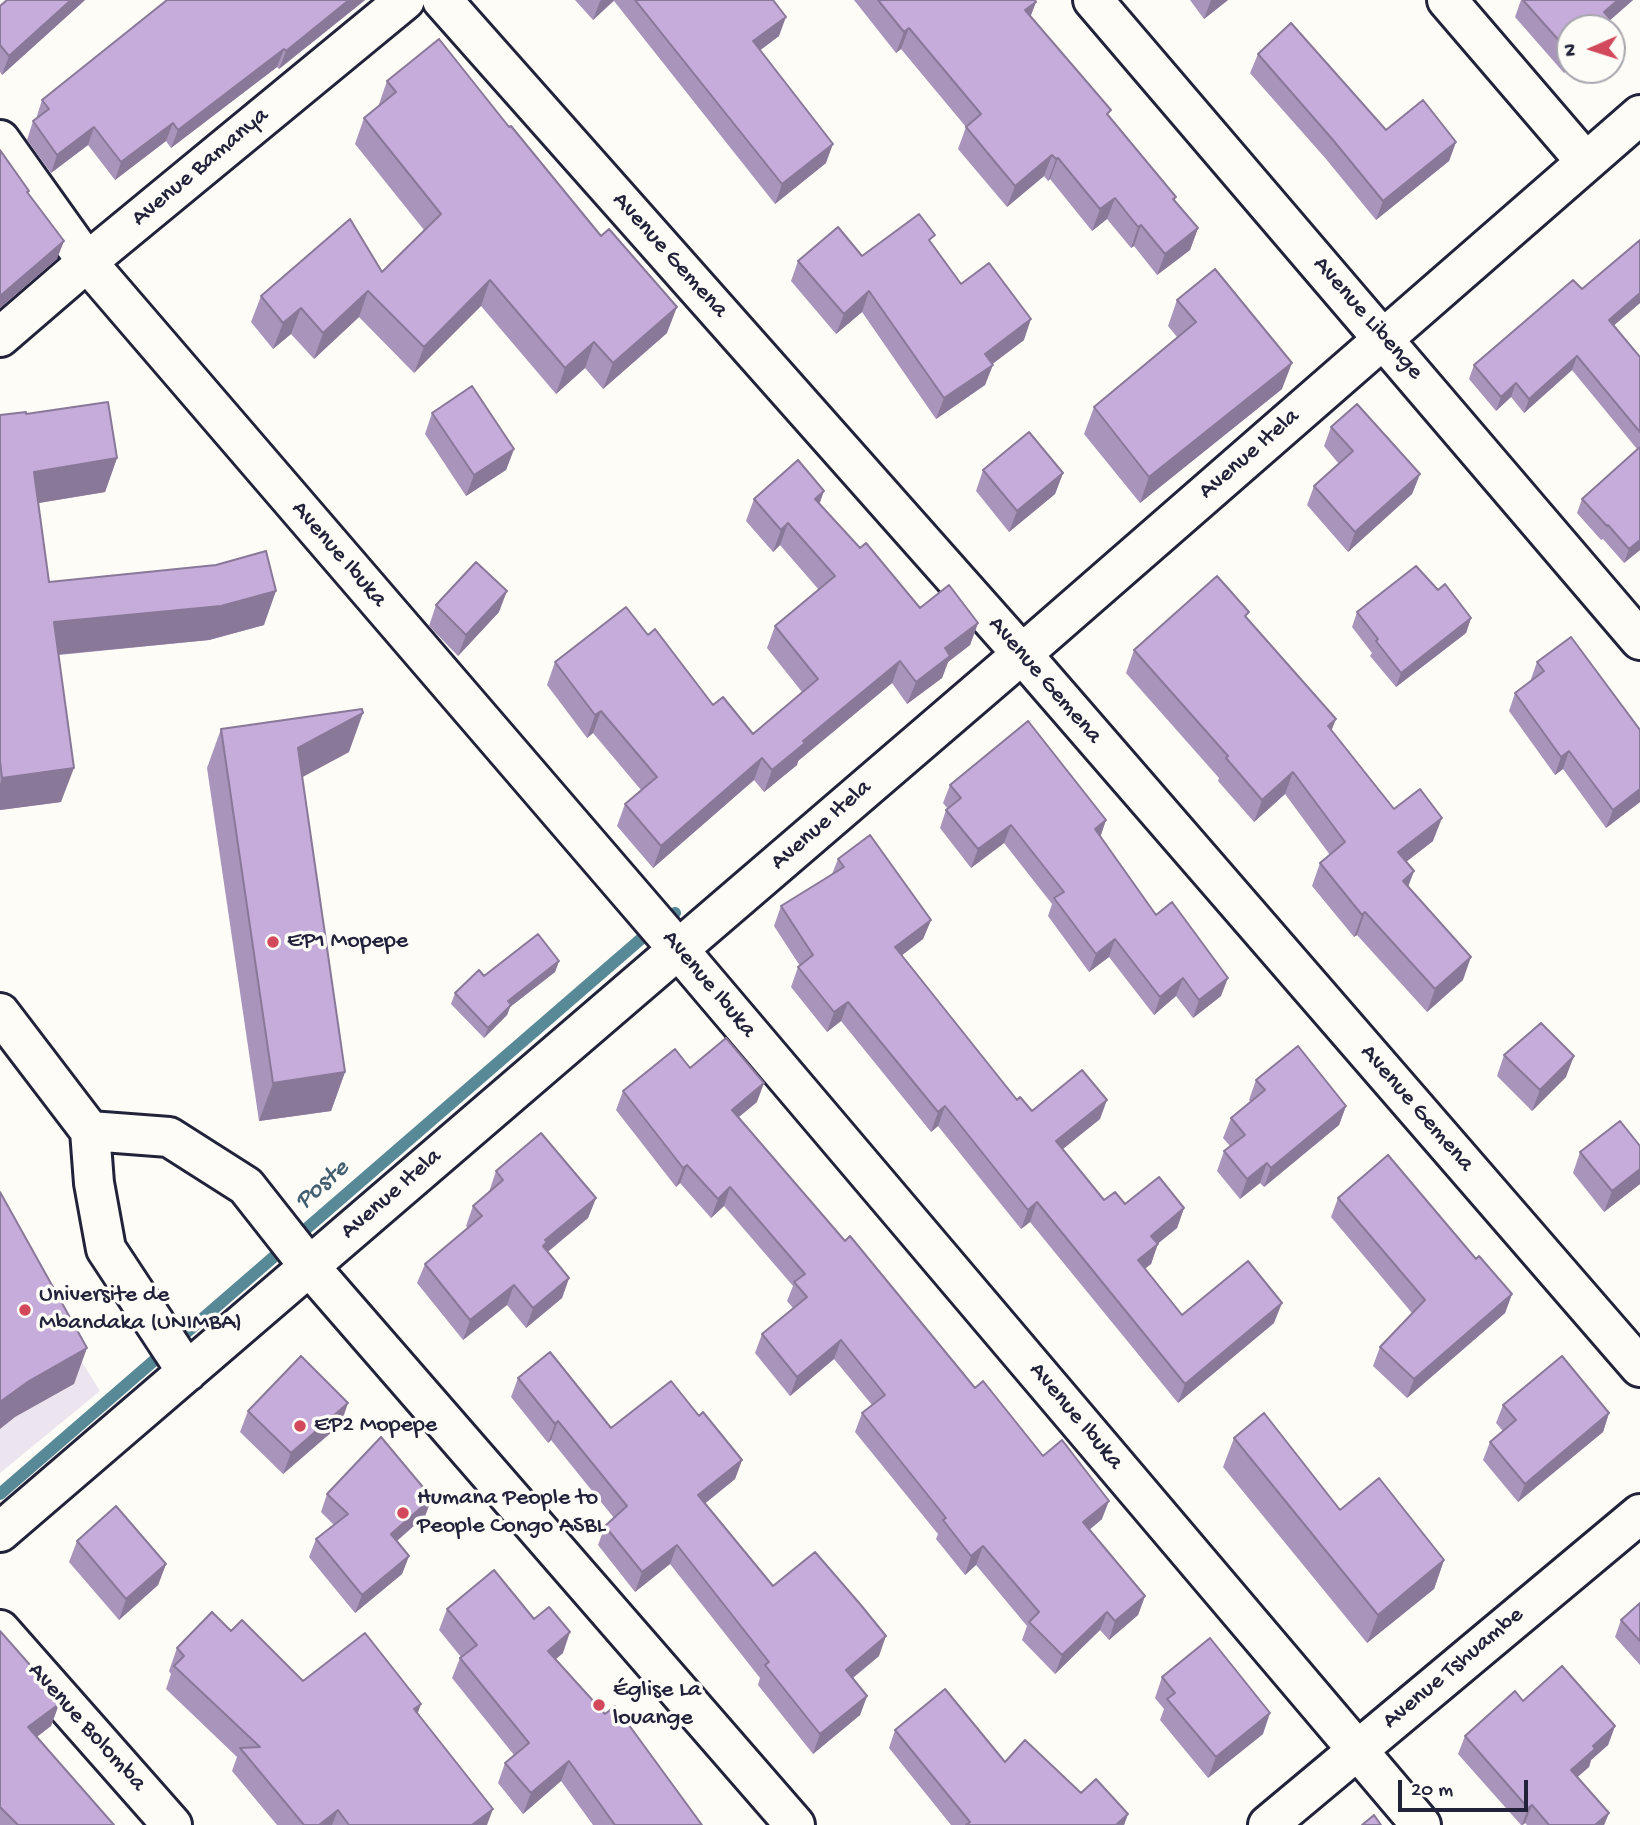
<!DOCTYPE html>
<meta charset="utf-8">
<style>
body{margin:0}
#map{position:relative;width:1640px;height:1825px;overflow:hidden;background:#fdfcf7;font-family:"Gochi Hand",sans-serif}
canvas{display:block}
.north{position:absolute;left:1556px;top:14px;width:70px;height:70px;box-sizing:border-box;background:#fdfcf7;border:2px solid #a5a5ac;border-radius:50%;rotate:267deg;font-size:19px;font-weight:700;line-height:28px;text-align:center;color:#22223b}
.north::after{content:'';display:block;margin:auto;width:24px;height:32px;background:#d1495b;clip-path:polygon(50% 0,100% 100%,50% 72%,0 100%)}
.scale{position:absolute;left:1398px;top:1780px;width:130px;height:32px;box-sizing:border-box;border:4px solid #22223b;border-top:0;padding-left:9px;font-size:21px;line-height:24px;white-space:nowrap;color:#22223b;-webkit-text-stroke:5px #fdfcf7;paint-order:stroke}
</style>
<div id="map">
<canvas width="1640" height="1825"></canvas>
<div class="north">N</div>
<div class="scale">20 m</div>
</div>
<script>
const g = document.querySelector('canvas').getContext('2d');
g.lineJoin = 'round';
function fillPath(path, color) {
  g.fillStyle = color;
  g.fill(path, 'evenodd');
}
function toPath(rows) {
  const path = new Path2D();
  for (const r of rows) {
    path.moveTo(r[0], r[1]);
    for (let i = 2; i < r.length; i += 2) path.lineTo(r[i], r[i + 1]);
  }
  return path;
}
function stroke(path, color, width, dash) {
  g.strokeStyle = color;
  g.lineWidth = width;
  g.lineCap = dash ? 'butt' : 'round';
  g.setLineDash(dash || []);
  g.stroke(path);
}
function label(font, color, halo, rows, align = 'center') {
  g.font = font + ' "Gochi Hand",sans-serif';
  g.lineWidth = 7;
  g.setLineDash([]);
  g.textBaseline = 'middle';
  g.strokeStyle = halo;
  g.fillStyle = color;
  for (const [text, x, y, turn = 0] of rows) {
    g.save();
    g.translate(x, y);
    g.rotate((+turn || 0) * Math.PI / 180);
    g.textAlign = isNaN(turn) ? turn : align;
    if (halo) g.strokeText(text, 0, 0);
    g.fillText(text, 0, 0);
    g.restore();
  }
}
fillPath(toPath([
 [0,1229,100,1391,0,1473]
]), '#ece4ee');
stroke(toPath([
 [0,1494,649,932,675,913]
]), '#588997', 12);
const minor = toPath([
 [442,0,1022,654,1640,1367],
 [1093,0,1640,640],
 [1447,0,1586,162],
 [0,140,87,262,678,949,1421,1825],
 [0,337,87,262,405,0],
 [0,1013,90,1131,94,1183,106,1249,187,1372],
 [90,1131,169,1137,246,1186,309,1266,795,1825],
 [0,1532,1022,654,1640,115],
 [0,1630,172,1825],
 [1268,1825,1640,1514]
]);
stroke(minor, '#22223b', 44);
stroke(minor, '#fdfcf7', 38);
fillPath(toPath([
 [85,0,2,75,0,72,0,6],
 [167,0,365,0,279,69,277,67,171,148,166,141,115,180,88,145,51,173,27,140,33,121,36,119,42,100],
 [575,0,773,0,779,36,760,50,826,163,775,204,614,1,593,20],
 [854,0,1035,0,1036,2,1030,17,1109,117,1176,197,1175,200,1198,228,1190,250,1157,275,1134,246,1131,248,1107,219,1092,231,1050,179,1048,181,1044,176,1007,207,958,149,966,127,901,49,896,53],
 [1190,0,1228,0,1204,19],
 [1521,0,1633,0,1609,21,1607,28,1570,28,1570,67,1564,73,1515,17],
 [1258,54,1386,130,1456,142,1449,161,1376,220,1326,159,1250,73],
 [387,81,667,333,603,389,585,368,556,394,481,306,414,373,359,317,314,359,291,334,273,349,251,322,261,296,382,272,424,230,355,144,364,118,378,107],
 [1640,240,1640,303,1614,325,1640,357,1640,550,1624,563,1603,539,1601,540,1577,513,1582,499,1637,449,1572,370,1524,413,1511,397,1496,411,1469,379,1474,365,1582,289],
 [932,243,961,284,1024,340,992,364,985,385,936,419,862,312,836,334,791,281,798,261,862,256],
 [1177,300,1282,389,1140,503,1084,434,1094,407,1177,337,1168,326],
 [432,413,514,449,506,470,466,496,425,434],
 [26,414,117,458,105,492,38,503,49,582,264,625,209,640,59,655,61,802,0,810,0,415],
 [1331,427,1420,474,1412,494,1348,552,1307,505,1314,486,1339,464,1324,446],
 [983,470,1063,473,1055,494,1009,532,976,491],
 [754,499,820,504,860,548,920,608,978,623,970,645,948,662,942,678,907,704,892,683,798,761,797,765,764,792,754,780,653,868,617,826,625,804,641,790,593,733,587,738,547,685,555,662,648,635,713,705,753,734,802,692,767,648,775,626,819,590,780,545,773,552,746,521],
 [1438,590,1471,618,1466,633,1396,687,1370,656,1372,653,1352,627,1357,612],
 [436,605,499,612,458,656,429,626],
 [1247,618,1331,731,1394,809,1433,841,1406,862,1414,871,1408,887,1463,980,1427,1012,1357,935,1354,937,1312,886,1320,863,1330,855,1285,794,1254,822,1218,781,1219,778,1126,673,1134,650],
 [1537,662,1640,730,1640,802,1606,828,1563,769,1555,775,1509,711,1515,693,1532,681,1531,679],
 [221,729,349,752,302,777,345,1072,331,1111,259,1121,207,768],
 [950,785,1106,820,1100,836,1156,915,1221,996,1193,1018,1176,996,1154,1015,1109,957,1089,972,1048,916,1052,904,1004,843,971,868,940,828,946,810,948,809,943,803],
 [838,859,931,920,923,939,902,955,1017,1100,1032,1111,1100,1119,1063,1149,1104,1200,1125,1204,1184,1208,1177,1228,1157,1244,1151,1264,1145,1268,1182,1315,1274,1323,1178,1403,1030,1222,1021,1229,938,1126,931,1132,841,1021,827,1032,791,987,798,967,800,966,774,926,781,906,832,874],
 [559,961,555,972,510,1007,507,1015,484,1038,451,1004,455,993,484,976],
 [1504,1055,1566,1077,1532,1111,1497,1076],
 [690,1068,757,1102,739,1117,845,1241,975,1388,1043,1456,1102,1519,1089,1530,1145,1596,1138,1615,1109,1640,1100,1630,1055,1674,1022,1640,1027,1626,976,1565,965,1575,936,1539,938,1534,855,1432,862,1413,872,1405,834,1359,790,1396,755,1353,762,1334,793,1308,787,1301,793,1286,724,1206,711,1218,680,1183,676,1187,616,1110,623,1091],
 [1256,1080,1346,1106,1339,1125,1264,1187,1260,1183,1240,1199,1217,1171,1224,1151,1230,1146,1223,1138,1231,1118,1251,1102,1249,1100],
 [1640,1146,1640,1184,1604,1212,1573,1173,1580,1152],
 [496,1171,596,1198,588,1218,548,1252,569,1278,562,1298,526,1328,507,1305,463,1340,417,1283,425,1264,468,1228,466,1226,473,1206,489,1192],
 [1338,1198,1476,1259,1512,1294,1505,1313,1407,1398,1373,1366,1380,1347,1412,1313,1331,1217],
 [518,1378,611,1428,699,1416,742,1460,735,1479,705,1503,773,1586,879,1656,853,1678,867,1696,860,1715,813,1754,758,1685,760,1678,670,1564,635,1592,598,1545,605,1526,614,1518,551,1440,548,1443,511,1397],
 [1503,1405,1609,1413,1603,1432,1518,1502,1483,1460,1490,1442,1503,1431,1496,1423],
 [248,1411,341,1424,283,1474,240,1432],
 [1234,1438,1340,1510,1444,1560,1434,1589,1367,1643,1223,1467],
 [327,1494,432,1498,425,1516,397,1541,409,1556,402,1574,355,1613,309,1557,316,1539,334,1525,321,1512],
 [77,1541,166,1564,158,1585,119,1620,69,1562],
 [1640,1603,1640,1665,1615,1637,1621,1620],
 [447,1609,534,1619,563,1653,556,1659,702,1825,593,1825,561,1781,523,1814,498,1783,505,1763,514,1755,452,1678,460,1658,461,1657,439,1630],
 [0,1631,59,1704,51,1726,37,1737,114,1825,0,1825],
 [231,1631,303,1681,418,1713,487,1825,277,1825,232,1771,237,1757,166,1689,171,1674,169,1671,177,1648],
 [1162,1677,1263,1734,1208,1778,1160,1720,1164,1709,1155,1698],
 [1523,1701,1615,1726,1608,1745,1591,1760,1589,1767,1577,1777,1609,1813,1604,1825,1527,1825,1525,1823,1523,1825,1521,1825,1458,1754,1465,1736],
 [895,1730,1005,1762,1081,1793,1128,1814,1124,1825,951,1825,889,1748]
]), '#a994bb');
fillPath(toPath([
 [71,0,85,0,2,75,9,56],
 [349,0,365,0,279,69,286,51],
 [602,0,614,0,593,20,600,1],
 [1211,0,1228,0,1204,19],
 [1618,0,1633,0,1609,21,1607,28,1599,28,1604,12],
 [1036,2,1028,23,1025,10],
 [786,17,779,36,746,61,753,41],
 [909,28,901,49,896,53,904,32],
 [284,49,277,67,171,148,178,130],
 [1570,56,1570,67,1564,73],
 [173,123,166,141,115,180,121,162],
 [94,127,88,145,51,173,57,155],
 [1456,142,1449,161,1376,220,1383,201],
 [833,144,826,163,775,204,782,184],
 [1052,155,1044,176,1007,207,1015,186],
 [1058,158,1050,179,1048,181,1056,159],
 [1115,198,1107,219,1092,231,1100,209],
 [1141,225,1134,246,1131,248,1138,227],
 [1198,228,1190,250,1157,275,1165,254],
 [64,241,57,259,0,308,0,296],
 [490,280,481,306,414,373,424,347],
 [368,291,359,317,314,359,323,333],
 [869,291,862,312,836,334,844,314],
 [1640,293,1640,303,1604,334,1609,320],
 [677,307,667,333,603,389,613,363],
 [301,308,291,334,273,349,283,323],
 [1031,319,1024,340,978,375,985,354],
 [594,342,585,368,556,394,565,368],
 [1577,356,1572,370,1524,413,1529,399],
 [1292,363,1282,389,1140,503,1149,477],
 [993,365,985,385,936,419,944,398],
 [1516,383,1511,397,1496,411,1501,397],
 [514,449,506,470,466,496,474,475],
 [117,458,105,492,21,506,34,472],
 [1063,473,1055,494,1009,532,1017,511],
 [1420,474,1412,494,1348,552,1355,532],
 [824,491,816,514,815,499],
 [788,523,780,545,773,552,781,530],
 [1640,540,1640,550,1624,563,1629,549],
 [276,591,264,625,209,640,42,656,54,622],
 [507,591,499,612,458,656,466,635],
 [1471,618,1466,633,1396,687,1401,673],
 [978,623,970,645,948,662,942,678,907,704,916,682,945,648],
 [900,661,892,683,798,761,797,765,764,792,772,770,803,741],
 [601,711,593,733,587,738,595,715],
 [363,713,349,752,284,787,298,748],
 [1336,719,1327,742,1328,726],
 [1569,751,1563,769,1555,775,1561,757],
 [762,758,754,780,653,868,661,846],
 [74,768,61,802,0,810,0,784,2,778],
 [1293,772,1285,794,1254,822,1262,800],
 [1640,789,1640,802,1606,828,1613,810],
 [1442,818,1433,841,1389,875,1398,852],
 [1106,820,1100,838,1095,829],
 [1011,825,1004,843,971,868,978,849],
 [1414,871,1405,894,1403,881],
 [1365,912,1357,935,1354,937,1362,915],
 [931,920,923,939,888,966,895,947],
 [1115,939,1109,957,1089,972,1096,954],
 [1471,957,1463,980,1427,1012,1435,989],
 [559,961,555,972,510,1007,507,1015,484,1038,488,1028,508,1001],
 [1183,978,1176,996,1154,1015,1160,997],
 [1228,978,1221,996,1193,1018,1199,1000],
 [848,1002,841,1021,827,1032,834,1012],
 [1574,1056,1566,1077,1532,1111,1540,1090],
 [345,1072,331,1111,259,1121,273,1083],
 [764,1083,757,1102,725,1128,732,1110],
 [1107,1100,1100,1119,1049,1160,1056,1141],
 [945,1106,938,1126,931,1132,938,1112],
 [1346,1106,1339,1125,1264,1187,1271,1168],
 [1267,1163,1260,1183,1240,1199,1247,1179],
 [687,1165,680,1183,676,1187,683,1168],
 [1640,1169,1640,1184,1604,1212,1612,1191],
 [730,1187,724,1206,711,1218,718,1199],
 [596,1198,588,1218,541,1257,535,1265,545,1240],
 [1037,1202,1030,1222,1021,1229,1028,1210],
 [1184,1208,1177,1228,1144,1255,1151,1236],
 [1158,1244,1151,1264,1131,1280,1138,1260],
 [569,1278,562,1298,526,1328,533,1308],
 [514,1285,507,1305,463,1340,470,1320],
 [1512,1294,1505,1313,1407,1398,1414,1379],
 [1282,1303,1274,1323,1178,1403,1185,1384],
 [841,1340,834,1359,790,1396,797,1377],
 [87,1348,74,1384,15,1417,0,1429,0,1402,29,1381],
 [348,1403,341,1424,283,1474,291,1453],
 [1609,1413,1603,1432,1518,1502,1525,1484],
 [558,1421,551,1440,548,1443,555,1424],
 [742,1460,735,1479,691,1515,698,1495],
 [432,1498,425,1516,384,1552,391,1534],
 [1109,1501,1102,1519,1076,1541,1083,1522],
 [677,1545,670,1564,635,1592,642,1572],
 [983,1546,976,1565,965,1575,971,1556],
 [409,1556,402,1574,355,1613,362,1595],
 [1444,1560,1434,1589,1367,1643,1378,1615],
 [166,1564,158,1585,119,1620,126,1599],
 [1145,1596,1138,1615,1109,1640,1115,1621],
 [1107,1612,1100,1630,1055,1674,1062,1655],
 [570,1632,563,1653,541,1671,548,1651],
 [886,1636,879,1656,839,1689,846,1670],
 [867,1696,860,1715,813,1754,820,1734],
 [59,1704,51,1726,20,1749,28,1727],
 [421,1704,413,1727,414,1709],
 [1270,1713,1263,1734,1208,1778,1216,1757],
 [1615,1726,1608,1745,1591,1760,1589,1767,1565,1788,1571,1770,1593,1746],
 [569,1761,561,1781,523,1814,531,1793],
 [1532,1805,1525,1823,1522,1825,1528,1808],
 [493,1809,487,1825,472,1825],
 [338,1810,332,1825,319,1825],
 [1609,1813,1604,1825,1595,1825],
 [1128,1814,1124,1825,1116,1825]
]), '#8a7899');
const building = toPath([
 [7,0,71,0,9,56,0,45,0,6,7,0],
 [167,0,349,0,286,51,284,49,178,130,173,123,121,162,94,127,57,155,33,121,49,109,42,100,167,0],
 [635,0,773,0,786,17,753,41,833,144,782,184,635,0],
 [878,0,1035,0,1036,2,1025,10,1111,110,1107,114,1176,197,1173,199,1198,228,1165,254,1141,225,1138,227,1115,198,1100,209,1058,158,1056,159,1052,155,1015,186,966,127,981,114,909,28,904,32,878,0],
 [1523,0,1618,0,1604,12,1610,19,1600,28,1570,28,1570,53,1523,0],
 [1291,23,1386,130,1423,100,1456,142,1383,201,1333,140,1258,54,1291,23],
 [439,39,509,127,511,126,601,236,609,229,677,307,613,363,594,342,565,368,490,280,424,347,368,291,323,333,301,308,283,323,261,296,350,219,382,272,441,214,364,118,396,92,387,81,439,39],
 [0,150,29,191,27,192,64,241,0,296,0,150],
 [919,214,935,235,929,240,961,284,989,263,1031,319,985,354,993,365,944,398,869,291,844,314,798,261,838,227,862,256,919,214],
 [1640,240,1640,293,1609,320,1640,357,1640,432,1577,356,1529,399,1516,383,1501,397,1474,365,1573,280,1582,289,1640,240],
 [1215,269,1292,363,1149,477,1094,407,1196,322,1177,300,1215,269],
 [472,386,514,449,474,475,432,413,472,386],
 [108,402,117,458,34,472,49,582,216,565,266,551,276,591,221,606,54,622,74,768,2,778,0,761,0,415,26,412,26,414,108,402],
 [1357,404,1420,474,1355,532,1314,486,1353,451,1331,427,1357,404],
 [1029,432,1063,473,1017,511,983,470,1029,432],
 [1640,447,1640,540,1629,549,1608,525,1607,526,1582,499,1640,447],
 [798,460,824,491,815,499,860,548,866,543,920,608,949,585,978,623,945,648,950,656,916,682,900,661,803,741,805,743,772,770,762,758,661,846,625,804,657,777,601,711,595,715,555,662,626,607,648,635,655,629,713,705,723,697,753,734,818,679,775,626,835,576,788,523,781,530,754,499,798,460],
 [476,562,507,591,466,635,436,605,476,562],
 [1416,566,1438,590,1445,584,1471,618,1401,673,1376,641,1378,639,1357,612,1416,566],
 [1217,576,1249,612,1245,616,1336,719,1328,726,1394,809,1420,789,1442,818,1398,852,1414,871,1403,881,1471,957,1435,989,1365,912,1362,915,1320,863,1345,842,1293,772,1262,800,1226,758,1228,756,1134,650,1217,576],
 [1571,637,1640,730,1640,789,1613,810,1569,751,1561,757,1515,693,1544,671,1537,662,1571,637],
 [362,709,363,713,298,748,345,1072,273,1083,221,729,362,709],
 [1028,721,1106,820,1095,829,1156,915,1172,902,1228,978,1199,1000,1183,978,1160,997,1115,939,1096,954,1054,898,1064,892,1011,825,978,849,946,810,961,798,950,785,1028,721],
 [870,835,931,920,895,947,1017,1100,1020,1097,1032,1111,1082,1070,1107,1100,1056,1141,1104,1200,1115,1192,1125,1204,1159,1177,1184,1208,1151,1236,1158,1244,1138,1260,1182,1315,1248,1261,1282,1303,1185,1384,1037,1202,1028,1210,945,1106,938,1112,848,1002,834,1012,798,967,813,955,781,906,844,867,838,859,870,835],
 [538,934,559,961,508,1001,511,1005,488,1028,455,993,479,970,484,976,538,934],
 [1541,1023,1574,1056,1540,1090,1504,1055,1541,1023],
 [726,1038,764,1083,732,1110,845,1241,850,1236,975,1388,983,1381,1043,1456,1062,1440,1109,1501,1083,1522,1145,1596,1115,1621,1107,1612,1062,1655,1029,1622,1039,1612,983,1546,971,1556,943,1520,946,1518,862,1413,885,1395,841,1340,797,1377,762,1334,807,1297,794,1282,805,1274,730,1187,718,1199,687,1165,683,1168,623,1091,675,1049,690,1068,726,1038],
 [1298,1046,1346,1106,1271,1168,1267,1163,1247,1179,1224,1151,1245,1135,1231,1118,1265,1090,1256,1080,1298,1046],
 [1620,1121,1640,1146,1640,1169,1612,1191,1580,1152,1620,1121],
 [541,1133,596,1198,545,1240,547,1242,543,1246,569,1278,533,1308,514,1285,470,1320,425,1264,482,1216,473,1206,503,1180,496,1171,541,1133],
 [1388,1155,1476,1259,1479,1256,1512,1294,1414,1379,1380,1347,1425,1300,1338,1198,1388,1155],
 [0,1192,87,1348,29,1381,0,1402,0,1192],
 [550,1352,611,1428,671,1381,699,1416,703,1412,742,1460,698,1495,773,1586,815,1552,860,1604,886,1636,846,1670,867,1696,820,1734,765,1665,769,1662,677,1545,642,1572,605,1526,627,1506,558,1421,555,1424,518,1378,550,1352],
 [301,1356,348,1403,291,1453,248,1411,301,1356],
 [1562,1356,1609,1413,1525,1484,1490,1442,1516,1420,1503,1405,1562,1356],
 [1264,1413,1340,1510,1379,1478,1444,1560,1378,1615,1234,1438,1264,1413],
 [381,1437,432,1498,391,1534,409,1556,362,1595,316,1539,348,1514,327,1494,381,1437],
 [116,1506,166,1564,126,1599,77,1541,116,1506],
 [494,1570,534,1619,549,1607,570,1632,548,1651,605,1714,615,1706,702,1825,615,1825,569,1761,531,1793,505,1763,529,1743,460,1658,477,1645,447,1609,494,1570],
 [1640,1603,1640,1641,1621,1620,1640,1603],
 [212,1612,231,1631,242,1620,303,1681,365,1633,421,1704,414,1709,493,1809,472,1825,349,1825,338,1810,319,1825,304,1825,240,1748,260,1747,174,1666,184,1656,177,1648,212,1612],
 [0,1631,30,1665,59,1704,28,1727,114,1825,18,1825,0,1807,0,1631],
 [1210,1638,1270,1713,1216,1757,1167,1699,1175,1693,1162,1677,1210,1638],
 [1562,1666,1615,1726,1593,1746,1595,1749,1571,1770,1609,1813,1595,1825,1549,1825,1532,1805,1528,1808,1465,1736,1515,1691,1523,1701,1562,1666],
 [945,1689,1005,1762,1025,1740,1081,1793,1096,1779,1128,1814,1116,1825,966,1825,970,1822,895,1730,945,1689],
 [1374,1815,1381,1825,1362,1825,1374,1815]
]);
fillPath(building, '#c5acda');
stroke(building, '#8a7899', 2);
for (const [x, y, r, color] of [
 [273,942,7,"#d1495b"],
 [25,1310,7,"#d1495b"],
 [300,1426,7,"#d1495b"],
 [403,1513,7,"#d1495b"],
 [599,1705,7,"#d1495b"]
]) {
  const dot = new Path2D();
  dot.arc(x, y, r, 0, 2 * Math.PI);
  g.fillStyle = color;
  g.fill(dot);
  stroke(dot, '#fdfcf7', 2.5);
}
label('24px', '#22223b', '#fdfcf7', [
 ["Avenue Bamanya",201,168,-40],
 ["Avenue Gemena",669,256,48],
 ["Avenue Libenge",1367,319,49],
 ["Avenue Itela",1250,455,-41],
 ["Avenue Ibuka",338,555,49],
 ["Avenue Gemena",1044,681,49],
 ["Avenue Itela",822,826,-41],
 ["Avenue Ibuka",708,985,50],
 ["Avenue Gemena",1416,1109,49],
 ["Avenue Itela",392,1195,-41],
 ["Avenue Ibuka",1075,1417,50],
 ["Avenue Tshuambe",1454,1669,-40],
 ["Avenue Bolomba",86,1728,48]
]);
label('24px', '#22223b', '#fdfcf7', [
 ["EP1 Mopepe",287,942],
 ["Universite de",39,1296],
 ["Mbandaka (UNIMBA)",39,1324],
 ["EP2 Mopepe",314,1426],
 ["Humana People to",417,1499],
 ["People Congo ASBL",417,1527],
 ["Église La",613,1691],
 ["louange",613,1719]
], 'left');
label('italic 26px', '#425e71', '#fdfcf7', [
 ["Poste",323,1186,-41]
]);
</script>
